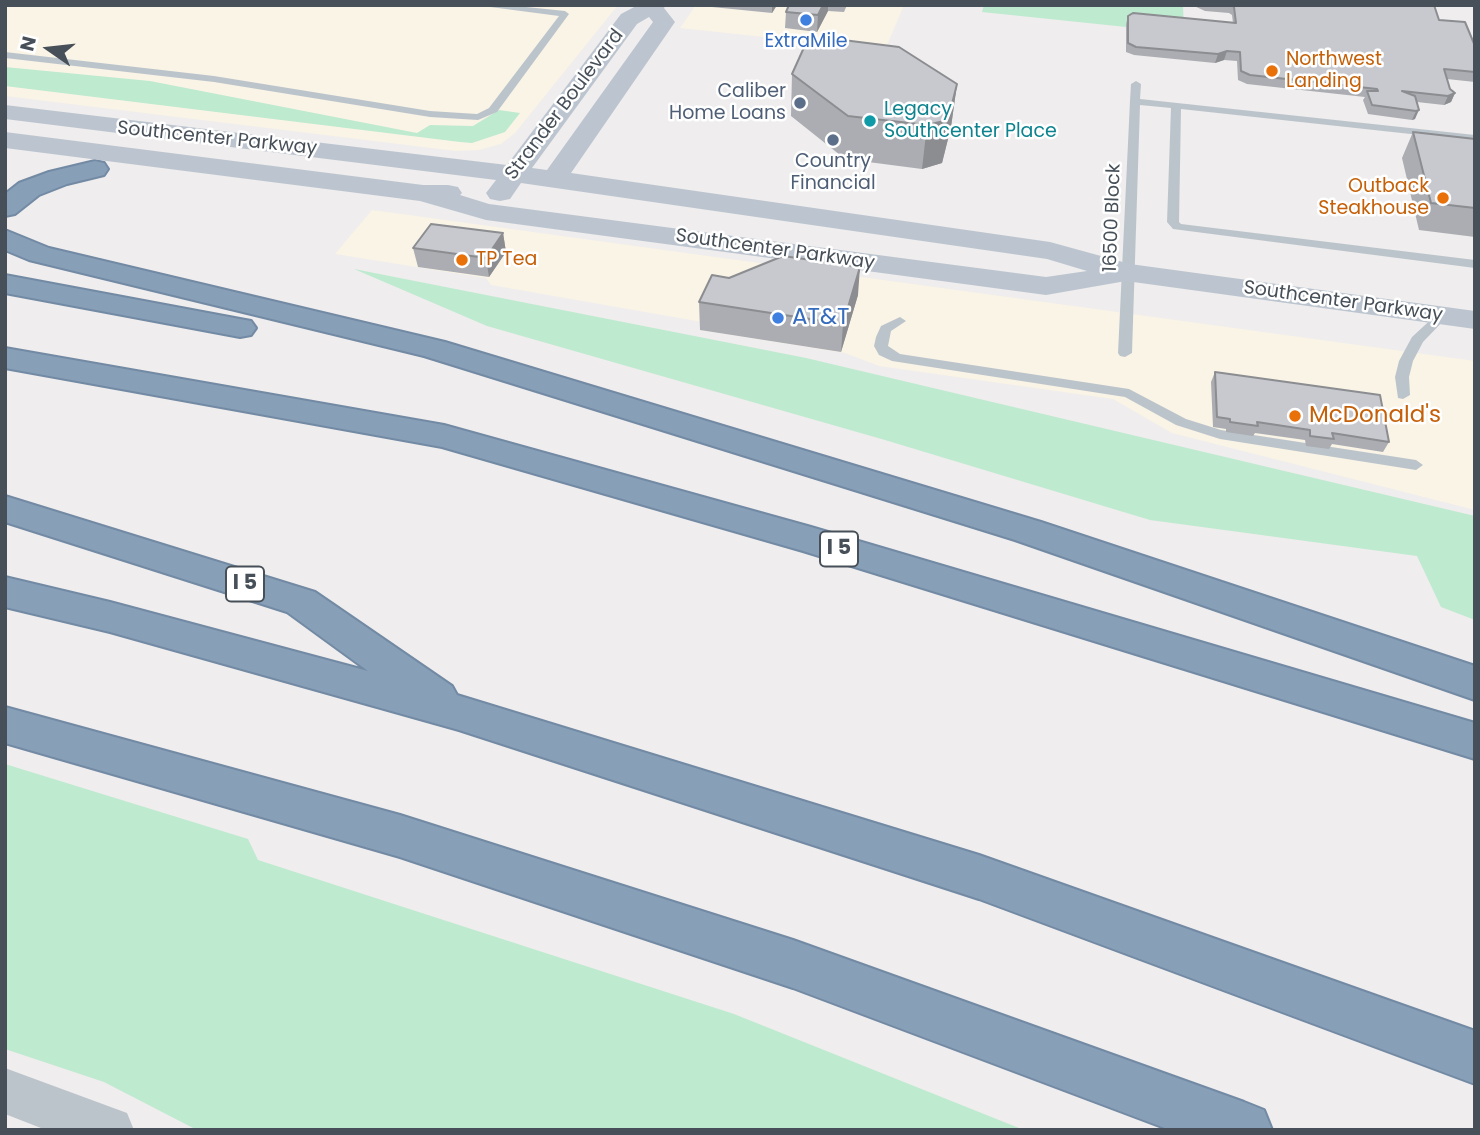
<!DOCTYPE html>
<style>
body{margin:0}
#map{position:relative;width:1480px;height:1135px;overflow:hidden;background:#efeded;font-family:Poppins,sans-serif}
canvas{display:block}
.frame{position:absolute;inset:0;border:7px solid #475058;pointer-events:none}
.north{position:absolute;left:14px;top:14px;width:70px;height:70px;-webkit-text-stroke:5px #fff;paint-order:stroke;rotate:284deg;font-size:19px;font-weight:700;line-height:28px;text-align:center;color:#475058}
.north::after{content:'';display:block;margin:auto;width:24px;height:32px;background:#475058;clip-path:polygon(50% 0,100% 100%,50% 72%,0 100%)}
</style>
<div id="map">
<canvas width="1480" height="1135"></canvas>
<div class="frame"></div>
<div class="north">N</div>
</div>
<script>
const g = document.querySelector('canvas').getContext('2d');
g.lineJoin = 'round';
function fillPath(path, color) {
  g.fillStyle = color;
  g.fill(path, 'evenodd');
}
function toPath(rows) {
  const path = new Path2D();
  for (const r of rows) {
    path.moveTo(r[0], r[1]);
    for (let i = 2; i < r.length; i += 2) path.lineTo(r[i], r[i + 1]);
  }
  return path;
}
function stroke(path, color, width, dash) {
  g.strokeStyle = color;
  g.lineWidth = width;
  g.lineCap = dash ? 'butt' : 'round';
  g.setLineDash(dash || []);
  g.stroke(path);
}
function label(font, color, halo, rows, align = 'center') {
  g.font = font + ' Poppins,sans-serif';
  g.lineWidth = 5;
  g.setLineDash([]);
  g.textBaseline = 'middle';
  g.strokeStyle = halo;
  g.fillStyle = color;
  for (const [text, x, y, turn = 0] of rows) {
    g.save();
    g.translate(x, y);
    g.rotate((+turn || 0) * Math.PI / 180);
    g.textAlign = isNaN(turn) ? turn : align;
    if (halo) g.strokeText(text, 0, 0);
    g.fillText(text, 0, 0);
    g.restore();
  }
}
fillPath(toPath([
 [5,5,618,5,515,133,501,144,479,150,456,151,5,96],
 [696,5,904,5,885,50,680,28],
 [372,210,1475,361,1475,510,1172,433,1113,399,879,366,845,353,700,330,702,322,491,285,486,278,335,254]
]), '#faf4e6');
fillPath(toPath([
 [984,5,1183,5,1184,33,982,12],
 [5,67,150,81,417,133,430,125,473,126,499,110,520,113,505,132,472,143,460,142,5,86],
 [354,269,806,358,1475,516,1475,620,1441,607,1417,556,1150,520,885,440,487,326],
 [5,764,248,839,258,860,734,1014,1024,1130,197,1130,104,1082,5,1049]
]), '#beeacf');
const highway = toPath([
 [95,161,104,163,108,169,104,175,67,184,39,195,15,214,5,216,5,194,19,183,49,172,95,161],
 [5,230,49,248,445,342,1041,522,1475,666,1475,700,1015,540,424,356,29,260,5,250,5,230],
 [5,275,240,319,251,321,256,328,251,335,240,337,5,293,5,275],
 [5,348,444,425,811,527,1475,723,1475,759,803,551,442,447,5,368,5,348],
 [5,496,315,592,452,686,457,695,979,855,1475,1031,1475,1084,979,899,459,730,110,632,5,607,5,577,110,602,368,671,287,612,5,522,5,496],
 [5,707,400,815,793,940,1244,1102,1264,1110,1272,1130,1170,1130,793,988,400,857,5,743,5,707]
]);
stroke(highway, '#738aa4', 4);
fillPath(toPath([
 [475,5,507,5,565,11,569,14,497,112,478,120,430,117,214,82,5,58,5,52,214,76,430,111,477,114,489,108,559,16,475,5],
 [1136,81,1141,84,1140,99,1475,135,1475,141,1181,109,1179,222,1181,224,1475,260,1475,268,1173,229,1167,222,1171,108,1140,105,1132,353,1125,357,1120,356,1118,353,1130,101,1131,84,1136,81],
 [1442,312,1448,316,1423,342,1413,361,1409,377,1410,395,1403,399,1398,398,1395,377,1399,361,1412,337,1438,313,1442,312],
 [900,317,906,321,891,331,888,346,900,354,1129,389,1186,419,1221,430,1416,460,1423,465,1416,470,1220,439,1176,425,1125,397,892,361,879,355,874,346,876,337,881,326,900,317]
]), '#bcc4cb');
fillPath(toPath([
 [5,1068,127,1113,134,1130,46,1130,5,1114,5,1068]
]), '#bcc4cb');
fillPath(toPath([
 [638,5,666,5,664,8,675,22,571,173,1050,242,1130,264,1475,311,1475,329,1126,281,1046,295,486,220,420,201,5,148,5,132,423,185,448,185,458,187,462,193,460,195,489,204,1046,277,1087,271,1047,259,521,183,510,199,500,201,490,199,486,193,496,180,5,119,5,105,507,165,621,14,638,5],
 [649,17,653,22,547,170,532,168,637,24,649,17]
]), '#bcc5cf');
fillPath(highway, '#889fb8');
fillPath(toPath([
 [712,5,777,5,772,13,712,7],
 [789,5,847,5,844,12,828,11,817,32,785,28,786,12],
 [1192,5,1434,5,1439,20,1475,46,1475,82,1447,79,1450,89,1455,93,1451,102,1444,105,1417,102,1415,119,1412,120,1368,114,1363,100,1365,97,1247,84,1238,80,1237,61,1224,60,1215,63,1134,55,1126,52,1126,24,1128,16,1233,23,1232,15,1229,13,1205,11],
 [792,74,957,84,951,127,942,163,922,169,845,159,791,116],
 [1413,132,1475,139,1475,237,1419,230,1402,158],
 [503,233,506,252,489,277,418,267,413,248],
 [858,295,841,352,700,330,699,302],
 [1215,372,1389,442,1383,452,1332,444,1329,449,1306,446,1305,440,1255,433,1253,436,1226,432,1226,429,1213,427,1211,382]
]), '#abadb2');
fillPath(toPath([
 [772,5,777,5,772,13],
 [823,5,828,5,828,11,817,32,818,15],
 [1227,51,1224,60,1215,63,1218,54],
 [957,84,951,127,942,163,922,169,927,125],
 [1455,93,1451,102,1444,105,1448,96],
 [1419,110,1415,119,1412,120,1416,111],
 [503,233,506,252,489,277,486,258],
 [860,267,858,295,841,352,843,324]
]), '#8b8d91');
const building = toPath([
 [789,5,823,5,818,15,786,12,789,5],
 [1232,5,1434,5,1439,20,1465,22,1475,46,1475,72,1444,69,1450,89,1455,93,1448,96,1402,91,1415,96,1419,110,1416,111,1372,105,1367,91,1378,91,1377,89,1250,75,1241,71,1240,52,1227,51,1218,54,1136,47,1128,43,1128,16,1133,13,1236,23,1234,7,1232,5],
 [827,38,899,47,957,84,948,120,927,125,848,116,792,74,806,43,827,38],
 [1413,132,1475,139,1475,208,1431,203,1413,132],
 [431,224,503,233,486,258,413,248,431,224],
 [783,256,860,267,843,324,699,302,712,275,729,278,783,256],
 [1215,372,1380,395,1389,442,1332,433,1334,439,1310,436,1310,430,1257,422,1258,426,1230,422,1230,419,1217,417,1215,372]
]);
fillPath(building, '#c7c9cf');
stroke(building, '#8b8d91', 2);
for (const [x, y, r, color] of [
 [806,20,7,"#3f7fe0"],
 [1272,71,7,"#e8710a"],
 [800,103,7,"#5c6f8a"],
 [870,121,7,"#0f9aa8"],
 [833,140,7,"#5c6f8a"],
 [1443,198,7,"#e8710a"],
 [462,260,7,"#e8710a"],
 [778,318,7,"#3f7fe0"],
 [1295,416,7,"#e8710a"]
]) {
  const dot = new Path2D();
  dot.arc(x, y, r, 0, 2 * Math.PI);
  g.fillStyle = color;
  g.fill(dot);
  stroke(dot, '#fff', 2.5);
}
label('19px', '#366cbe', '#fff', [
 ["ExtraMile",806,42]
]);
label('19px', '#c56008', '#fff', [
 ["Northwest",1286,60],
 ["Landing",1286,82],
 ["Outback",1429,187,"right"],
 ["Steakhouse",1429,209,"right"],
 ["TP Tea",476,260]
], 'left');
label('19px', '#4e5e75', '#fff', [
 ["Caliber",786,92],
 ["Home Loans",786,114],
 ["Country",833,162,"center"],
 ["Financial",833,184,"center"]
], 'right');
label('19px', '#475058', '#fff', [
 ["Strander Boulevard",565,105,-53],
 ["Southcenter Parkway",217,139,6],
 ["16500 Block",1113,218,-88],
 ["Southcenter Parkway",775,250,8],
 ["Southcenter Parkway",1343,302,8]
]);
label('19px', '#0d838f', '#fff', [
 ["Legacy",884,110],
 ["Southcenter Place",884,132]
], 'left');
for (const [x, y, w] of [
 [839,549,38],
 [245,584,38]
]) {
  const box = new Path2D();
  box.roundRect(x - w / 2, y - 17.5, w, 35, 5);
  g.fillStyle = '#fff';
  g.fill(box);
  stroke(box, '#475058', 2);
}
label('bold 21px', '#475058', null, [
 ["I 5",839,549],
 ["I 5",245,584]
]);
label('23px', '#366cbe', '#fff', [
 ["AT&T",792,318]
], 'left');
label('23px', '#c56008', '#fff', [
 ["McDonald's",1309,416]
], 'left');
</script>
